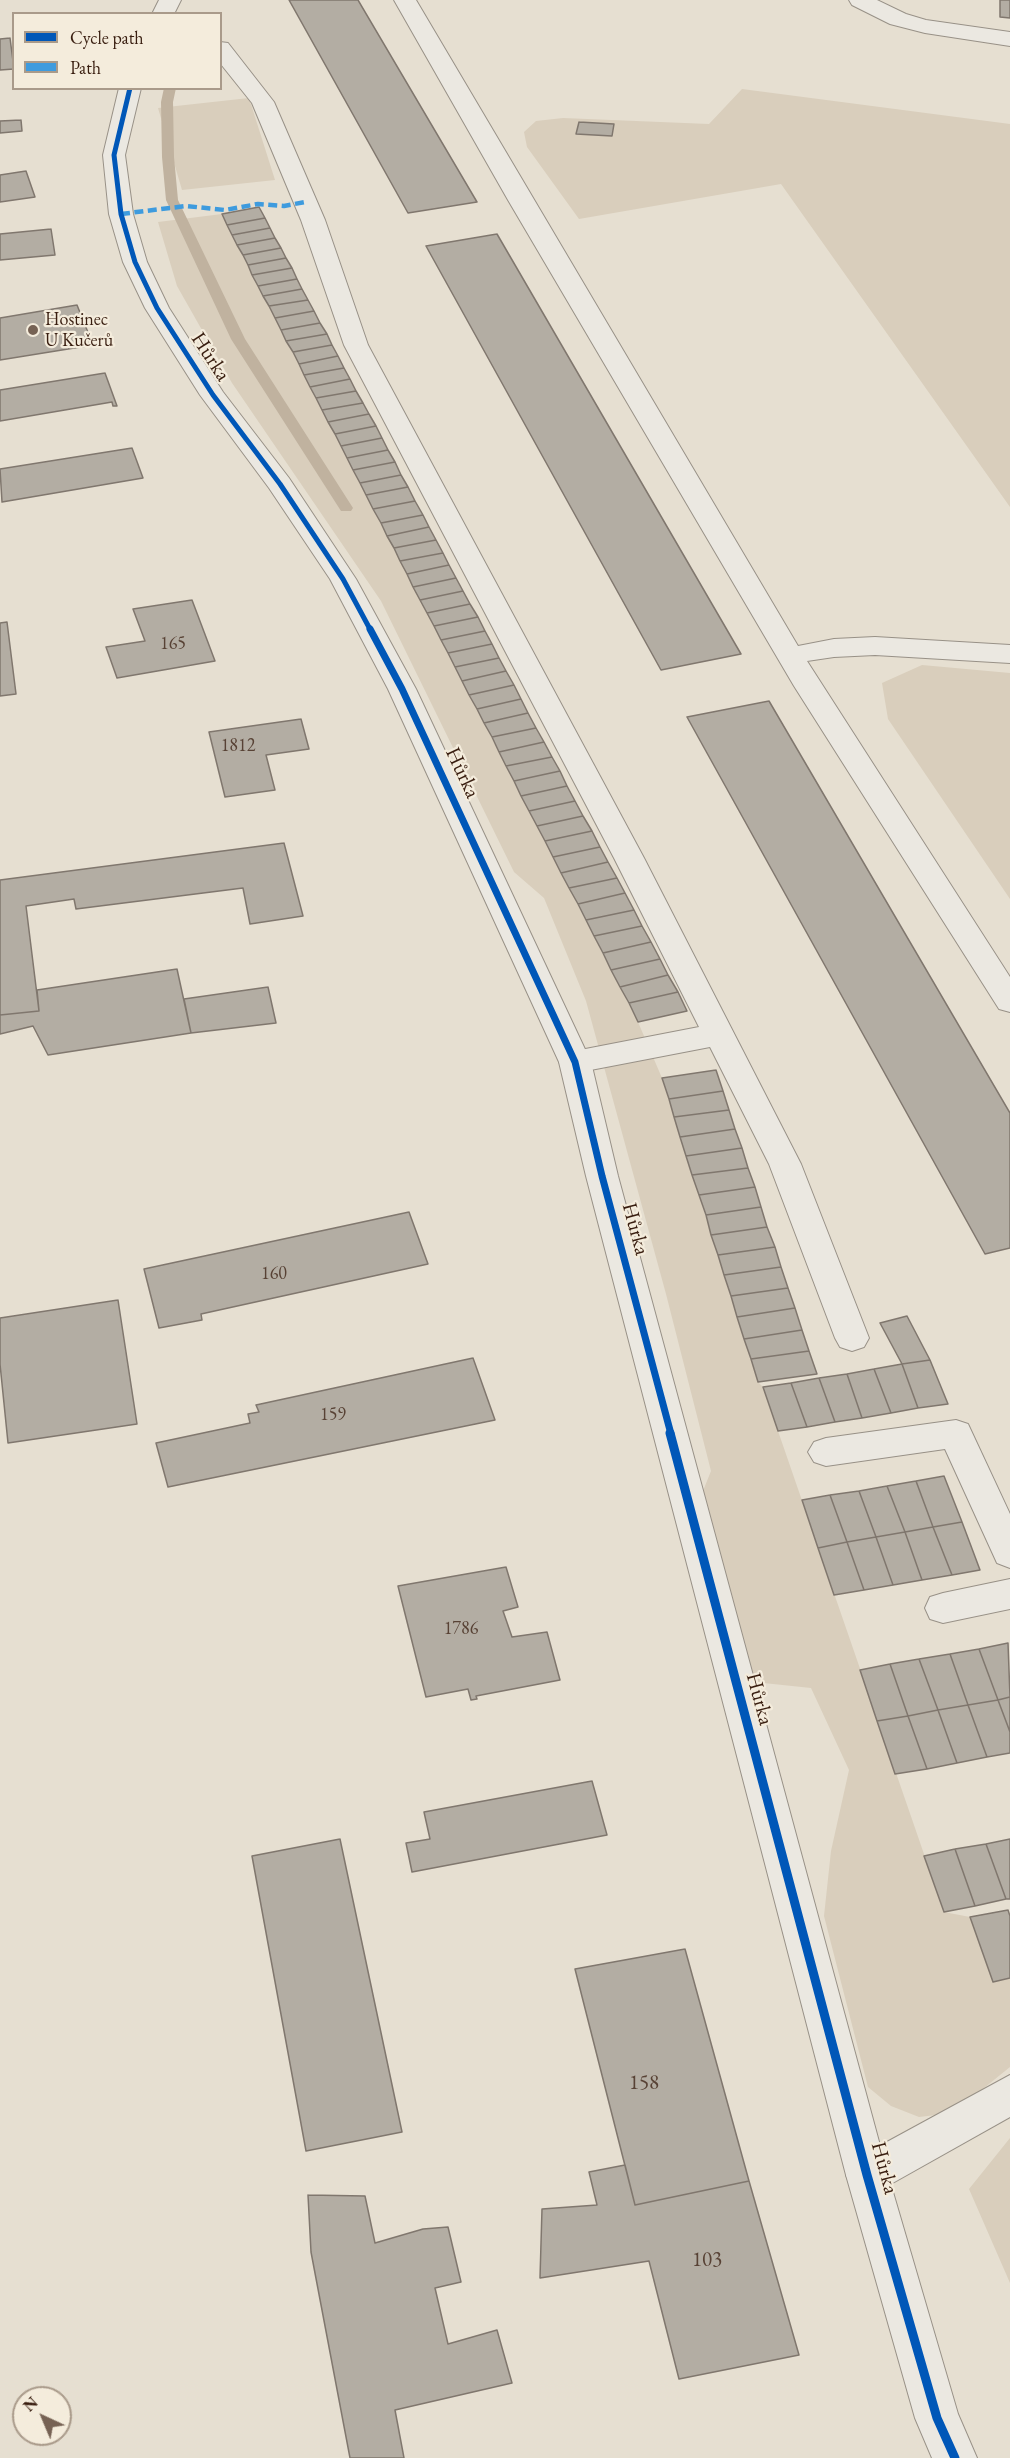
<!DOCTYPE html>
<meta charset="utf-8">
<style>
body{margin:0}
#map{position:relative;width:1010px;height:2458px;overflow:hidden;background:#e6dfd1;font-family:"EB Garamond",serif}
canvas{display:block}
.legend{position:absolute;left:12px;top:12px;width:210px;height:78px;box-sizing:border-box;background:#f4ecdc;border:2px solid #a99a8a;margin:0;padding:8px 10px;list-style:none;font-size:18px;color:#391e10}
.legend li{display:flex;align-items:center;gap:12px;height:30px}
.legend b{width:30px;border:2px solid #a99a8a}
.north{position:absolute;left:12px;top:2386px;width:60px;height:60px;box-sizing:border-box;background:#f4ecdc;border:2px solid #a99a8a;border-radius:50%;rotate:316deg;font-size:16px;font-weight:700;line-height:24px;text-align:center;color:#391e10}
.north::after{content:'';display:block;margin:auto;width:21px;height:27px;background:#766254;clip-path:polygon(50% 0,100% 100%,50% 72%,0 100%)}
</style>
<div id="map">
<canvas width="1010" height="2458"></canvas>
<ul class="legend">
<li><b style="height:8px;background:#0057b8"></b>Cycle path</li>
<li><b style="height:8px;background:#3e9bde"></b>Path</li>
</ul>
<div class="north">N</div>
</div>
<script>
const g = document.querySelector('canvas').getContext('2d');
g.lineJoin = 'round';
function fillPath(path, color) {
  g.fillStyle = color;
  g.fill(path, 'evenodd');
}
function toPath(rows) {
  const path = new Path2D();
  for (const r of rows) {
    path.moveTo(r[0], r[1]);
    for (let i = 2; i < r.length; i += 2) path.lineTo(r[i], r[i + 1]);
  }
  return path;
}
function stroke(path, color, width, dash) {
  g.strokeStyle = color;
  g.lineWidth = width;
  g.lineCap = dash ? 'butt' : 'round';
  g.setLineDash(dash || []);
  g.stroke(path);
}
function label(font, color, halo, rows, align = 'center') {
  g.font = font + ' "EB Garamond",serif';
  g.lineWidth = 4.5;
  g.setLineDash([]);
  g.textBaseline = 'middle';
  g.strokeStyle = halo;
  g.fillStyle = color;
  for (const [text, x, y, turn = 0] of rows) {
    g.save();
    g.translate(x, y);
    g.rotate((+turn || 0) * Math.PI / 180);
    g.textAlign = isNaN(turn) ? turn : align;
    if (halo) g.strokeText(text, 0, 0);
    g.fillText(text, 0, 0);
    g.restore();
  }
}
fillPath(toPath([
 [742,89,1010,124,1010,507,781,184,579,219,527,147,524,132,536,121,563,118,709,124],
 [249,98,275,180,182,190,158,108],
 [222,214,638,1022,662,1078,758,1382,763,1387,778,1431,944,1912,970,1917,993,1982,1010,1978,1010,2067,953,2113,919,2117,891,2106,868,2087,824,1916,831,1851,849,1770,811,1688,754,1682,703,1491,711,1471,666,1294,586,1001,544,898,514,872,381,601,232,383,177,286,158,222],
 [922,665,1010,673,1010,899,888,719,882,683],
 [1010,2138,1010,2283,969,2189]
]), '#d9cebc');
fillPath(toPath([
 [164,88,176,88,173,102,174,157,178,200,245,339,353,508,351,511,341,511,231,339,166,200,162,157,161,102,164,88]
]), '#c0b29f');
const building = toPath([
 [289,0,358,0,477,202,408,213,289,0],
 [1000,0,1010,0,1010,18,1000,17,1000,0],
 [10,38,14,69,0,70,0,39,10,38],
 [21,120,22,131,0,133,0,121,21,120],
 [579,122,614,124,612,136,576,134,579,122],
 [26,171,35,197,0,202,0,175,26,171],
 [259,207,265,218,227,225,222,214,259,207],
 [265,218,270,228,232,235,227,225,265,218],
 [270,228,275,238,237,245,232,235,270,228],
 [51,229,55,255,0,260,0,234,51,229],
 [497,234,741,654,661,670,426,246,497,234],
 [275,238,281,248,243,255,237,245,275,238],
 [281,248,286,258,248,265,243,255,281,248],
 [286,258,292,268,252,275,248,265,286,258],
 [292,268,297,279,258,286,252,275,292,268],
 [297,279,302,289,263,296,258,286,297,279],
 [302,289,308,300,269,306,263,296,302,289],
 [308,300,314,311,275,318,269,306,308,300],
 [77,305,93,345,0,360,0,318,77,305],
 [314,311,320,323,281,330,275,318,314,311],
 [320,323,327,334,286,341,281,330,320,323],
 [327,334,332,345,293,352,286,341,327,334],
 [332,345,338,356,299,364,293,352,332,345],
 [338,356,344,368,304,375,299,364,338,356],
 [344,368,350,379,310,387,304,375,344,368],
 [105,373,117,406,113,406,112,402,0,421,0,390,105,373],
 [350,379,356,391,316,398,310,387,350,379],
 [356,391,363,403,322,410,316,398,356,391],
 [363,403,369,414,328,422,322,410,363,403],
 [369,414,376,426,335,434,328,422,369,414],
 [376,426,382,438,341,446,335,434,376,426],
 [382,438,388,450,347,458,341,446,382,438],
 [132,448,143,478,2,502,0,469,132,448],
 [388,450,395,462,353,470,347,458,388,450],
 [395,462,401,475,360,483,353,470,395,462],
 [401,475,408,487,366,495,360,483,401,475],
 [408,487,415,501,373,509,366,495,408,487],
 [415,501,423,515,381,523,373,509,415,501],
 [423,515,429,527,387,536,381,523,423,515],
 [429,527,436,540,394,548,387,536,429,527],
 [436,540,443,553,400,561,394,548,436,540],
 [443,553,449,565,407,574,400,561,443,553],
 [449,565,456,578,413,587,407,574,449,565],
 [456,578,463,591,420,600,413,587,456,578],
 [463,591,470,604,427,613,420,600,463,591],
 [192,600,215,661,117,678,106,647,145,641,133,609,192,600],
 [470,604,478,617,434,626,427,613,470,604],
 [478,617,485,631,441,640,434,626,478,617],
 [7,622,16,694,0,696,0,623,7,622],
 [485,631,492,644,448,653,441,640,485,631],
 [492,644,499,658,455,667,448,653,492,644],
 [499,658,506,671,462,681,455,667,499,658],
 [506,671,514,685,469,695,462,681,506,671],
 [514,685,521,699,477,709,469,695,514,685],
 [521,699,528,713,484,723,477,709,521,699],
 [769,701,1010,1113,1010,1248,985,1254,687,717,769,701],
 [528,713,536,728,492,737,484,723,528,713],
 [301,719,309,749,266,755,275,790,225,797,209,732,301,719],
 [536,728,544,742,499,752,492,737,536,728],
 [544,742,552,757,506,766,499,752,544,742],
 [552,757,560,771,514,781,506,766,552,757],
 [560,771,567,786,521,796,514,781,560,771],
 [567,786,575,801,529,811,521,796,567,786],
 [575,801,583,816,537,826,529,811,575,801],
 [583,816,592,831,545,841,537,826,583,816],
 [592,831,600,847,553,857,545,841,592,831],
 [284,843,303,916,250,924,243,888,76,909,74,899,26,906,39,1011,0,1015,0,880,284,843],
 [600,847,608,862,561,873,553,857,600,847],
 [608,862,617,878,569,888,561,873,608,862],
 [617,878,625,893,578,904,569,888,617,878],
 [625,893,634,910,586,920,578,904,625,893],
 [634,910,642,926,594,936,586,920,634,910],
 [642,926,651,942,603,953,594,936,642,926],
 [651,942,660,959,611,970,603,953,651,942],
 [660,959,668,975,620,987,611,970,660,959],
 [177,969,191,1033,48,1055,33,1026,0,1034,0,1015,39,1011,37,990,177,969],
 [668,975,678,992,629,1003,620,987,668,975],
 [268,987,276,1023,191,1033,184,999,268,987],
 [678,992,687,1011,638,1022,629,1003,678,992],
 [716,1070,723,1091,669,1099,662,1078,716,1070],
 [723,1091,729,1110,674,1117,669,1099,723,1091],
 [729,1110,735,1129,680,1137,674,1117,729,1110],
 [735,1129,742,1148,686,1156,680,1137,735,1129],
 [742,1148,748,1168,692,1175,686,1156,742,1148],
 [748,1168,755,1187,699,1195,692,1175,748,1168],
 [755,1187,761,1207,706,1215,699,1195,755,1187],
 [761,1207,767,1227,711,1235,706,1215,761,1207],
 [409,1212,428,1264,201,1314,202,1320,159,1328,144,1269,409,1212],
 [767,1227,775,1247,718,1255,711,1235,767,1227],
 [775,1247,781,1267,724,1275,718,1255,775,1247],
 [781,1267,788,1288,731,1296,724,1275,781,1267],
 [788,1288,795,1308,737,1317,731,1296,788,1288],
 [118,1300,137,1424,8,1443,0,1364,0,1318,118,1300],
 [795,1308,802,1330,744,1339,737,1317,795,1308],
 [907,1316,930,1360,902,1364,880,1323,907,1316],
 [802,1330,809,1351,751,1359,744,1339,802,1330],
 [809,1351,817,1374,758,1382,751,1359,809,1351],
 [473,1358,495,1420,168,1487,156,1443,250,1423,248,1414,259,1412,256,1405,473,1358],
 [930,1360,948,1404,918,1408,902,1364,930,1360],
 [902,1364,918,1408,891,1413,874,1369,902,1364],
 [874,1369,891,1413,862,1418,847,1374,874,1369],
 [847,1374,862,1418,835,1422,819,1378,847,1374],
 [819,1378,835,1422,807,1427,791,1383,819,1378],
 [791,1383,807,1427,778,1431,763,1387,791,1383],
 [944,1476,962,1522,933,1527,916,1481,944,1476],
 [916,1481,933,1527,905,1532,887,1486,916,1481],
 [887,1486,905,1532,876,1537,859,1491,887,1486],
 [859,1491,876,1537,847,1542,830,1495,859,1491],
 [830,1495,847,1542,818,1548,802,1500,830,1495],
 [962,1522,980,1570,952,1575,933,1527,962,1522],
 [933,1527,952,1575,922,1580,905,1532,933,1527],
 [905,1532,922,1580,893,1585,876,1537,905,1532],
 [876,1537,893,1585,864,1590,847,1542,876,1537],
 [847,1542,864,1590,834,1595,818,1548,847,1542],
 [506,1567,518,1607,503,1611,512,1637,547,1632,560,1680,476,1696,477,1699,471,1700,468,1689,426,1697,398,1586,506,1567],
 [1008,1643,1010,1697,998,1700,979,1649,1008,1643],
 [979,1649,998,1700,968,1705,950,1654,979,1649],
 [950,1654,968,1705,938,1710,919,1659,950,1654],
 [919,1659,938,1710,908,1716,890,1664,919,1659],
 [890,1664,908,1716,877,1721,860,1670,890,1664],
 [1010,1697,1010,1732,998,1700,1010,1697],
 [998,1700,1010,1732,1010,1753,987,1757,968,1705,998,1700],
 [968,1705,987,1757,957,1763,938,1710,968,1705],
 [938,1710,957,1763,927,1769,908,1716,938,1710],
 [908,1716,927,1769,895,1774,877,1721,908,1716],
 [592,1781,607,1835,412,1872,406,1843,430,1839,424,1812,592,1781],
 [340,1839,402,2132,306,2151,252,1856,340,1839],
 [1010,1839,1010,1899,1006,1899,986,1844,1010,1839],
 [986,1844,1006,1899,975,1906,955,1849,986,1844],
 [955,1849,975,1906,944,1912,924,1856,955,1849],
 [1008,1910,1010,1916,1010,1978,993,1982,970,1917,1008,1910],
 [685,1949,749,2181,635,2205,575,1969,685,1949],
 [625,2165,635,2205,749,2181,799,2355,679,2379,649,2261,540,2278,542,2209,597,2205,589,2172,625,2165],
 [308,2195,365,2196,375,2243,423,2229,448,2227,461,2282,435,2288,448,2344,497,2330,512,2383,395,2410,404,2458,350,2458,311,2252,308,2195]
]);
fillPath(building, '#b3ada3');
stroke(building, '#80776e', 1.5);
const service = toPath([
 [394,0,416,0,798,646,834,639,875,637,1010,645,1010,663,875,655,834,657,807,661,1010,977,1010,1012,999,1009,794,686,508,200,394,0],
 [849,0,877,0,906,14,926,20,1010,32,1010,46,925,33,890,24,852,5,849,0],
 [220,42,228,43,274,102,325,220,368,345,644,858,801,1164,869,1338,864,1347,852,1351,840,1347,835,1338,769,1164,710,1047,575,1073,564,1070,559,1062,564,1054,575,1051,699,1027,614,858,344,345,301,220,252,103,220,63,220,42],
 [956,1420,968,1424,1010,1514,1010,1568,997,1563,945,1449,826,1466,814,1462,808,1452,814,1442,826,1438,956,1420],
 [1010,1579,1010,1609,943,1623,930,1619,925,1608,930,1597,943,1593,1010,1579],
 [1010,2075,1010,2117,882,2189,867,2195,852,2189,846,2175,852,2161,1010,2075]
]);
const minor = toPath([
 [159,0,181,0,174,14,152,14,159,0],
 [119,88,141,88,125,155,133,214,147,262,169,308,223,392,289,478,356,579,416,689,591,1062,618,1176,888,2175,958,2414,977,2458,932,2458,915,2418,846,2175,586,1176,559,1062,388,689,330,579,269,488,200,395,145,308,123,262,109,214,103,155,119,88]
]);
stroke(service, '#989187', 2);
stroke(minor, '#989187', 2);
fillPath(service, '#ebe8e1');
fillPath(minor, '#ebe8e1');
stroke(toPath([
 [121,214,186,206,225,210,258,204,284,206,305,202]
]), '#3e9bde', 4.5, [9, 4.5]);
stroke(toPath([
 [130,88,114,155,121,214,135,262,157,308,213,395,280,484,343,579,371,631]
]), '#0057b8', 5);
stroke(toPath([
 [370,629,402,689,575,1062,602,1176,671,1434]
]), '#0057b8', 7);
stroke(toPath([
 [670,1433,867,2175,937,2418,955,2458]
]), '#0057b8', 9);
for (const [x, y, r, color] of [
 [33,330,6,"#766254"]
]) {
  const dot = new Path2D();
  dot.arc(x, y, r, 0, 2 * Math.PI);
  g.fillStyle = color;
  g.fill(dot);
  stroke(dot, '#f4ecdc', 2);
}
label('18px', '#391e10', '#f4ecdc', [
 ["Hostinec",45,320],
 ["U Kučerů",45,341]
], 'left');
label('18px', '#584235', null, [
 ["165",173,644],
 ["1812",238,746],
 ["160",274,1274],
 ["159",333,1415],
 ["1786",461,1629]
]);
label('21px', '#391e10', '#f4ecdc', [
 ["Hůrka",210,357,57],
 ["Hůrka",462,773,65],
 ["Hůrka",635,1229,75],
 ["Hůrka",759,1699,75],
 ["Hůrka",884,2168,75]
]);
label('21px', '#584235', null, [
 ["158",644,2083],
 ["103",707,2260]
]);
</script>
